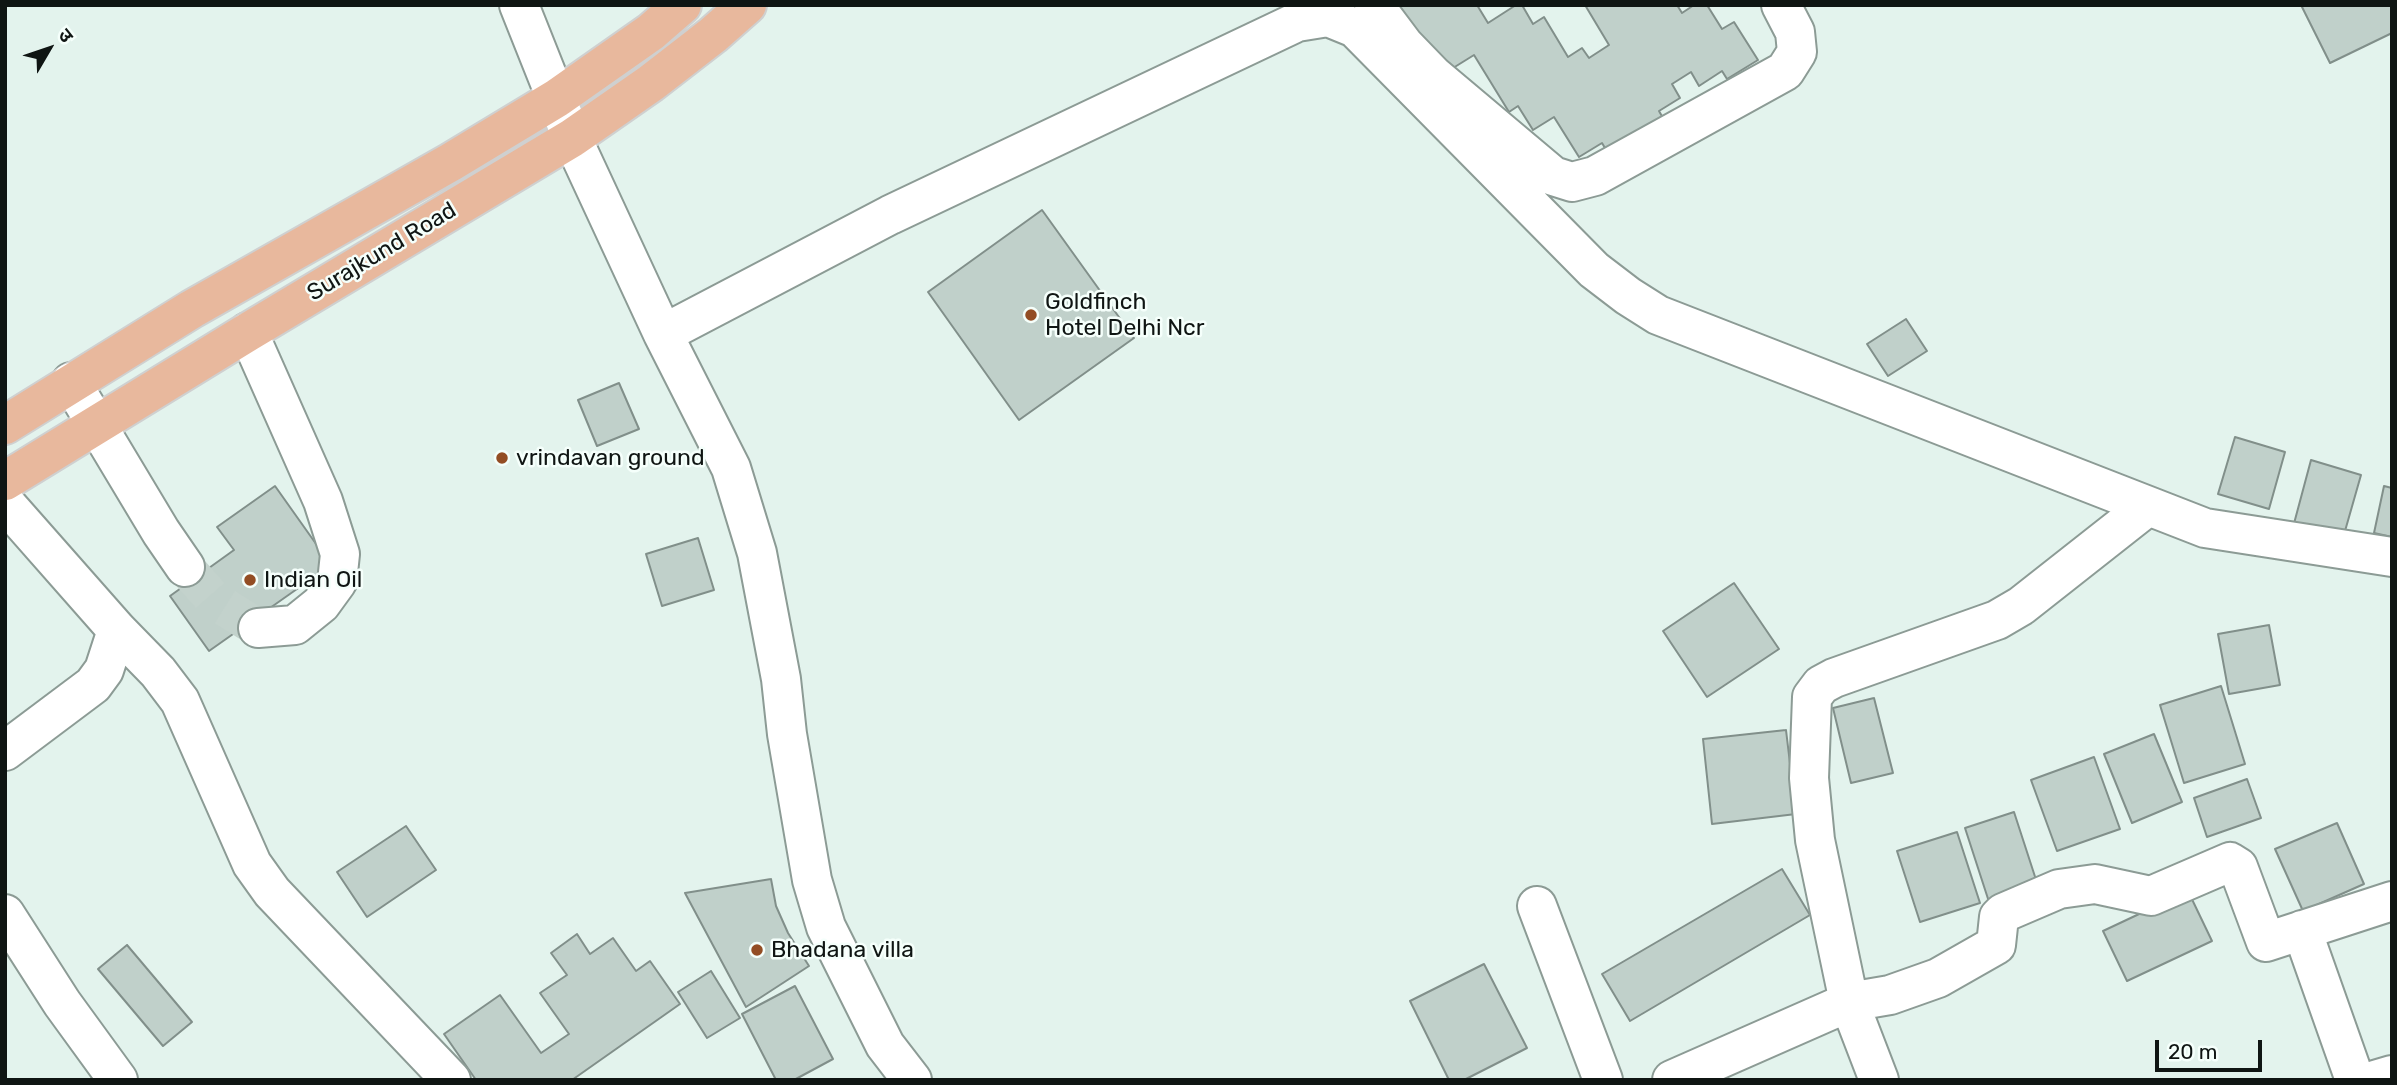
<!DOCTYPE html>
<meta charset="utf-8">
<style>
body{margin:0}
#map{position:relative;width:2397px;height:1085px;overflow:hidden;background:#e3f3ed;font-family:Rubik,"Noto Sans Devanagari",sans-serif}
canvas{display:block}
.frame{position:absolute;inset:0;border:7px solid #0f1513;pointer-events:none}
.north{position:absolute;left:14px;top:14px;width:70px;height:70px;-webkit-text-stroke:5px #f5fffb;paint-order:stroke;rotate:51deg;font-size:19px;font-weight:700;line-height:28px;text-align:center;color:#0f1513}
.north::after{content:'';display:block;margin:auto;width:24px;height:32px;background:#0f1513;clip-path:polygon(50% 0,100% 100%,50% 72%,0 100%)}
.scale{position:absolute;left:2155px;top:1040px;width:107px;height:32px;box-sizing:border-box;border:4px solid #0f1513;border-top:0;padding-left:9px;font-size:21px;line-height:24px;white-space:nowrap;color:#0f1513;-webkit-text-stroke:5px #f5fffb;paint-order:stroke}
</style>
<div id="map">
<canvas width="2397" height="1085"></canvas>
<div class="frame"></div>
<div class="north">उ</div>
<div class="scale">20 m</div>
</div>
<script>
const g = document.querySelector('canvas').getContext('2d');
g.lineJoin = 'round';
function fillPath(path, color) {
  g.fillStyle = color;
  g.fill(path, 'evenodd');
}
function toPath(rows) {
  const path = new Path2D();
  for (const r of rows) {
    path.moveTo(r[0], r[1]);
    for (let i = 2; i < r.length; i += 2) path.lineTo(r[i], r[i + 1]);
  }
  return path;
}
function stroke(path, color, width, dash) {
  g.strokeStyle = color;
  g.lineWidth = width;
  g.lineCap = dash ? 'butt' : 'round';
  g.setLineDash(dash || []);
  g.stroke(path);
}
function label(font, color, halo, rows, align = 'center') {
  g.font = font + ' Rubik,sans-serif';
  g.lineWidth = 5;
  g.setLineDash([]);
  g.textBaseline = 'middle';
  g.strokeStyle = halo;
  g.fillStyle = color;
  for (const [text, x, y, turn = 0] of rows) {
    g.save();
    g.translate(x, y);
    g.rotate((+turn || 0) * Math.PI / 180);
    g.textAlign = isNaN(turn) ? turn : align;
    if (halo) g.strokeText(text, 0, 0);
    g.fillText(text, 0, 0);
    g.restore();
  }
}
const building = toPath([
 [1390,5,1477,5,1488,23,1516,5,1522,5,1533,24,1544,17,1568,57,1582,48,1589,58,1609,45,1585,5,1677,5,1682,13,1694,5,1707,5,1722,29,1734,22,1758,60,1727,79,1722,71,1699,86,1691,72,1672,84,1680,98,1659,111,1663,118,1608,153,1602,143,1579,157,1554,117,1533,130,1518,106,1509,112,1474,55,1445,73,1390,5],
 [2301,5,2392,5,2392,33,2330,63,2301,5],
 [1042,210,1134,338,1019,420,928,292,1042,210],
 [1906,319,1927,351,1888,376,1867,344,1906,319],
 [619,383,639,429,597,446,578,400,619,383],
 [2235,437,2285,452,2269,509,2218,494,2235,437],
 [2311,460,2361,475,2341,545,2292,531,2311,460],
 [275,486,331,565,209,651,170,596,234,550,217,527,275,486],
 [2384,486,2392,488,2392,537,2374,533,2384,486],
 [698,538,714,590,662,606,646,554,698,538],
 [1734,583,1779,649,1707,697,1663,631,1734,583],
 [2269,625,2280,685,2229,694,2218,634,2269,625],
 [2221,686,2245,764,2184,783,2160,705,2221,686],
 [1874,698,1893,773,1851,783,1833,708,1874,698],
 [1786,730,1796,814,1712,824,1703,739,1786,730],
 [2154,734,2182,802,2132,823,2104,754,2154,734],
 [2094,757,2120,829,2057,851,2031,780,2094,757],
 [2247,779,2261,818,2207,837,2194,798,2247,779],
 [2014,812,2040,892,1991,908,1965,828,2014,812],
 [2337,823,2364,884,2303,911,2275,849,2337,823],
 [406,826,436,870,367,917,337,872,406,826],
 [1957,832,1980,903,1920,922,1897,851,1957,832],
 [1782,869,1810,915,1630,1021,1602,974,1782,869],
 [771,879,776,906,788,933,809,966,746,1007,685,893,771,879],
 [2188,891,2212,941,2127,981,2103,931,2188,891],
 [577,934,590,954,613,938,636,971,650,961,680,1004,572,1080,476,1080,444,1034,500,995,541,1053,569,1034,540,993,567,975,551,953,577,934],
 [127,945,192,1022,163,1046,98,969,127,945],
 [1484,964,1527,1048,1464,1080,1449,1080,1410,1001,1484,964],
 [711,971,740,1018,707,1038,678,992,711,971],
 [795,986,833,1059,794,1080,776,1080,742,1014,795,986]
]);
fillPath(building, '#c0d0ca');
stroke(building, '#818f8a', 2);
stroke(toPath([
 [185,567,215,601,258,628]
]), '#c3d2cc', 38, [38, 19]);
const minor = toPath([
 [519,5,572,138,663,334,731,468,757,553,781,679,787,734,812,880,826,927,885,1045,912,1080],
 [1374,5,1404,45,1433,75,1553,176,1572,182,1595,176,1785,71,1797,52,1795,32,1781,5],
 [248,332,323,501,340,554,337,582,321,604,295,625,258,628],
 [663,334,890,215,1297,22,1328,17,1355,28,1594,270,1628,296,1658,315,2205,528,2392,557],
 [71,382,161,532,185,567],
 [5,503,117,630,158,672,180,701,252,864,272,892,451,1080],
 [5,751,93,685,104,670,117,630],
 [1537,906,1603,1080],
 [5,914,62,1003,118,1080],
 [2302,930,2355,1080],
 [1672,1080,1849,1002,1890,995,1938,978,1996,945,1999,917,2003,913,2059,889,2095,884,2151,896,2230,862,2238,867,2266,942,2392,901],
 [1879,1080,1849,1002,1815,840,1809,778,1812,697,1821,685,1834,678,1997,620,2021,606,2148,506],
 [2375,1080,2392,1075]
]);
const major = toPath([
 [5,425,192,309,451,162,557,98,651,32,682,5],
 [5,481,248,332,572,138,651,83,713,35,747,5]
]);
stroke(minor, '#8c9b95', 42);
stroke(major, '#cfd0d0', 42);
stroke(minor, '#fff', 38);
stroke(major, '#e8b89d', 38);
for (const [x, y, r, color] of [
 [1031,315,7,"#934d24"],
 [502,458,7,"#934d24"],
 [250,580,7,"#934d24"],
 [757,950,7,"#934d24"]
]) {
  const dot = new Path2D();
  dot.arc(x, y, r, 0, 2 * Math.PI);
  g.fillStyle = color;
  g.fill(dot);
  stroke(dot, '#f5fffb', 2.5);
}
label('23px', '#0f1513', '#f5fffb', [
 ["Surajkund Road",382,252,-31]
]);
label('23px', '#0f1513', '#f5fffb', [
 ["Goldfinch",1045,302],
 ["Hotel Delhi Ncr",1045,328],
 ["vrindavan ground",516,458],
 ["Indian Oil",264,580],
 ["Bhadana villa",771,950]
], 'left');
</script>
